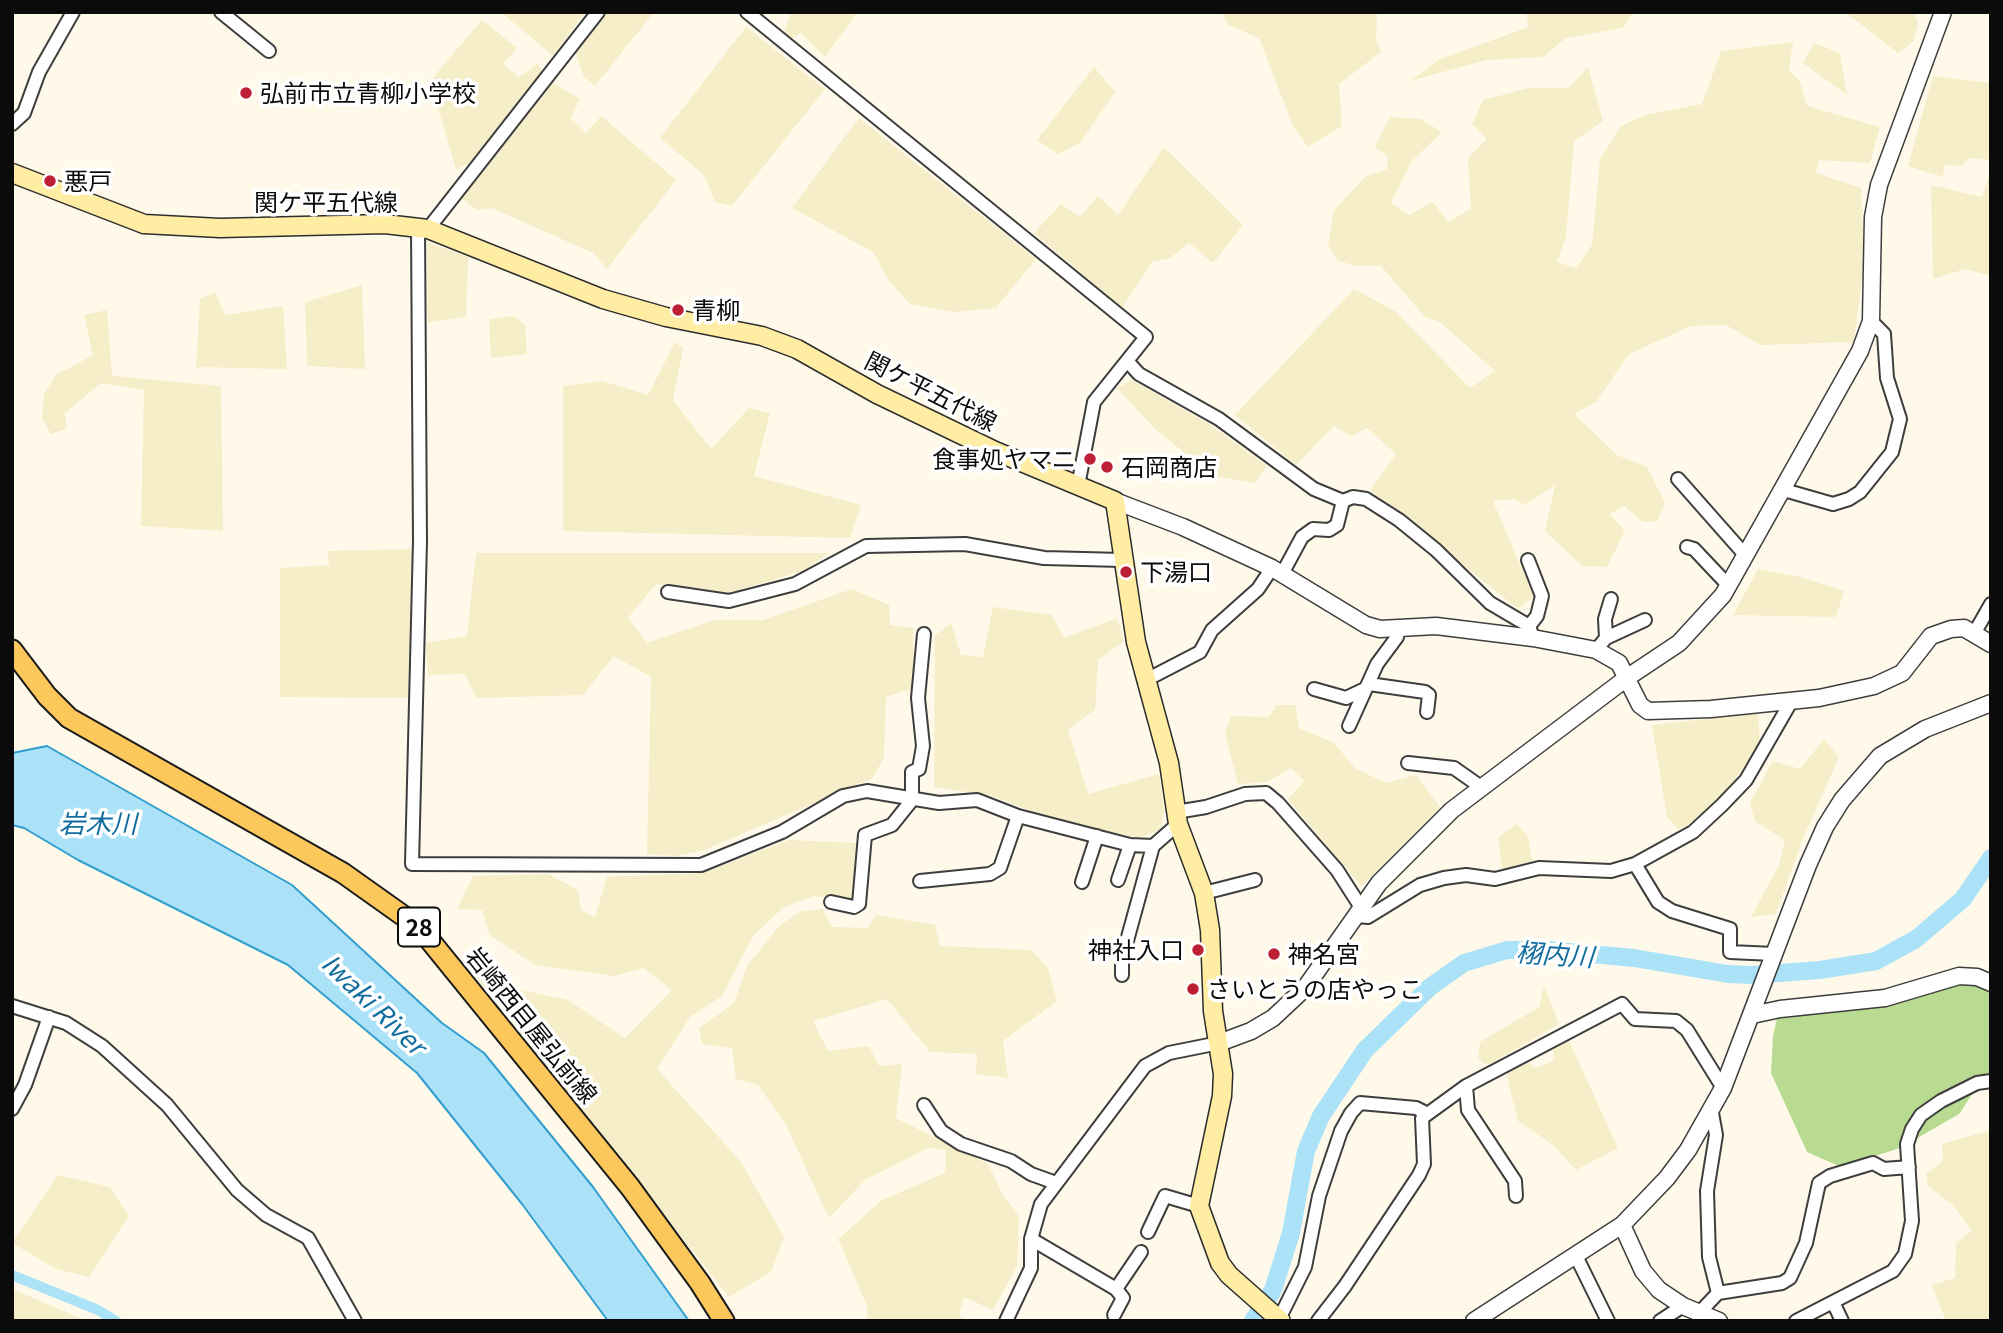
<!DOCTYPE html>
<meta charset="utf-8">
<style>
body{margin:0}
#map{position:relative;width:2003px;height:1333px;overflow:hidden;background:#fff9e9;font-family:Georgia,serif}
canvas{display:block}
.frame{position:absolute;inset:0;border:14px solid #0b0b0b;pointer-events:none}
</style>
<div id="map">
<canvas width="2003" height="1333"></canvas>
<div class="frame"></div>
</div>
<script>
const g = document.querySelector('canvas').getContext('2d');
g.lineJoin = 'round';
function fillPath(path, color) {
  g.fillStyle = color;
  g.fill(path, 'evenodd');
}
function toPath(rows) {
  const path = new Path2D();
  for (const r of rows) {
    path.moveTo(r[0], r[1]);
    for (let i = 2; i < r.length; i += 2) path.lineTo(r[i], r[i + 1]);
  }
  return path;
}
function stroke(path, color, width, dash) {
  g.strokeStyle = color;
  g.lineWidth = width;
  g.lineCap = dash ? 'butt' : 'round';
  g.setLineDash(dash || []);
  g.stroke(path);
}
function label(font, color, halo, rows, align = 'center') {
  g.font = font + ' Georgia,"Noto Sans JP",serif';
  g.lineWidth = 7;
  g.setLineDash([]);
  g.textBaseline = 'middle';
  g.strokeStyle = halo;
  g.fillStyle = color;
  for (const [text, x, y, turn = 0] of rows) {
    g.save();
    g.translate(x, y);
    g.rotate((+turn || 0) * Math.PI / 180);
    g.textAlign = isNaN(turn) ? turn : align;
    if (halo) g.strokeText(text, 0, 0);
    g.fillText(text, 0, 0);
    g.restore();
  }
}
fillPath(toPath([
 [501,12,585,12,553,56],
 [607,12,654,12,595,86,584,77,575,51],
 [791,12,858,12,825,57,801,33,791,39,784,33],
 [1222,12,1377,12,1376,39,1381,52,1339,84,1342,126,1308,147,1293,126,1259,38,1228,25],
 [1526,12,1634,12,1623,28,1566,38,1543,57,1486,60,1410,81,1440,59,1529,27],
 [1845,12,1914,12,1918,24,1913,42,1898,53],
 [482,20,517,48,503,64,519,77,537,64,543,71,470,163,456,169,430,81],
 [746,27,825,89,732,206,715,202,704,175,660,138],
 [1793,42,1789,69,1800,82,1807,106,1880,127,1870,163,1819,160,1816,173,1861,188,1864,262,1854,342,1761,345,1726,325,1691,326,1629,354,1596,402,1574,414,1617,455,1647,467,1665,503,1657,521,1643,522,1624,506,1610,514,1625,531,1607,567,1582,566,1545,531,1555,485,1525,505,1514,499,1493,501,1534,597,1518,609,1370,490,1396,454,1367,428,1351,436,1334,426,1296,465,1235,415,1354,289,1395,311,1470,388,1495,371,1440,322,1425,317,1381,266,1357,266,1338,261,1328,245,1334,210,1365,177,1387,169,1388,157,1375,147,1390,117,1420,119,1442,132,1412,161,1391,203,1409,215,1433,202,1448,222,1471,209,1468,158,1487,139,1472,124,1483,100,1529,88,1569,88,1588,67,1603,121,1574,141,1566,237,1557,262,1576,268,1592,245,1600,159,1621,126,1645,115,1702,104,1721,51],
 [1814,43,1840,53,1847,95,1803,63],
 [1094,67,1115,92,1080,143,1058,154,1037,140],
 [1933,76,1991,83,1991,160,1971,158,1960,166,1945,165,1943,177,1908,166],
 [552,83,580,99,571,118,586,133,601,116,676,180,607,269,593,253,492,208,477,210,460,197],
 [859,118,1036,259,996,308,953,312,910,304,889,281,873,252,792,208],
 [1164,147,1243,225,1213,263,1189,243,1170,258,1152,262,1122,308,1034,233,1061,204,1080,217,1098,196,1118,215],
 [1991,168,1991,276,1965,269,1933,279,1931,185,1982,197],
 [427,242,468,257,466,317,428,322],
 [362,285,365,369,307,366,305,302],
 [215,292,225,315,283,306,287,369,196,367,200,299],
 [107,310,112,376,221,386,223,531,141,526,144,390,101,383,65,413,66,429,51,434,42,418,44,394,56,375,93,355,84,315],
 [514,316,525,325,527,354,491,358,489,319],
 [675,342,683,348,673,400,711,449,749,408,770,413,754,476,861,505,850,538,563,531,563,386,602,381,648,395],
 [1132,380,1209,424,1267,466,1255,483,1214,476,1156,430,1117,388],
 [412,549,408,698,280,697,280,568,329,565,328,551],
 [476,553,829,553,803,571,729,593,656,584,628,618,647,643,714,620,763,620,852,589,889,605,890,625,913,628,914,688,886,697,884,757,873,778,704,850,676,856,647,854,651,677,614,656,583,695,476,698,465,674,428,675,426,643,467,636],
 [1758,569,1800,577,1844,591,1836,617,1733,615],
 [993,607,1052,615,1064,638,1117,618,1124,641,1098,660,1095,710,1068,729,1088,794,1159,774,1164,809,1161,829,1139,838,1046,817,993,796,934,787,935,636,951,623,961,655,983,657],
 [1276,705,1295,705,1299,728,1334,743,1356,769,1387,783,1416,775,1442,810,1361,886,1288,799,1304,781,1291,768,1267,782,1238,784,1225,734,1231,716,1269,717],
 [1758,713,1760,742,1729,789,1694,822,1678,829,1667,817,1652,725],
 [1824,739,1839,757,1802,841,1776,914,1751,917,1779,865,1785,840,1755,821,1750,803,1773,761,1800,769],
 [1517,824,1528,836,1532,861,1502,869,1498,837],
 [789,840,858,843,852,900,814,896,784,907,753,936,722,996,690,1017,657,1069,741,1162,784,1237,771,1272,729,1297,467,966,521,990,568,1000,625,1038,672,990,644,968,614,976,535,965,490,935,482,910,457,909,473,876,548,874,578,890,581,910,595,917,607,877,703,873],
 [823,909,832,927,868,928,876,915,935,925,940,946,1031,950,1048,968,1057,1001,1003,1041,1008,1078,976,1074,977,1054,930,1052,887,999,813,1021,828,1051,869,1046,879,1066,902,1064,896,1118,988,1164,1003,1195,1019,1216,1017,1266,993,1310,964,1297,959,1315,965,1321,867,1321,867,1306,838,1239,882,1200,945,1173,946,1150,928,1148,865,1180,829,1218,785,1123,758,1085,736,1079,732,1048,702,1044,699,1028,734,1003,747,966,779,926,801,911],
 [1544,985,1559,1024,1490,1064,1483,1063,1478,1057,1480,1042,1539,1007],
 [1568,1039,1618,1148,1576,1170,1553,1145,1518,1121,1506,1073,1526,1060,1535,1068,1554,1061,1553,1048],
 [1991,1130,1991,1321,1946,1321,1932,1285,1955,1278,1956,1243,1972,1231,1953,1205,1928,1186,1926,1174,1943,1161,1942,1144],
 [58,1175,110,1187,129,1216,89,1277,56,1269,12,1243],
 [12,1289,87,1321,12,1321]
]), '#f5eec9');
fillPath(toPath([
 [1968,980,1991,980,1991,1076,1973,1093,1959,1114,1900,1148,1841,1167,1807,1152,1771,1073,1773,1036,1778,1014]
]), '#b8db91');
const water = toPath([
 [47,746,292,885,442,1023,484,1053,593,1187,689,1321,608,1321,522,1204,417,1073,288,965,78,860,24,828,12,825,12,753,47,746]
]);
fillPath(water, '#ace2f8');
stroke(water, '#319ed0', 2);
stroke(toPath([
 [12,1275,98,1310,116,1321]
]), '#ace2f8', 10);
stroke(toPath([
 [1253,1321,1273,1290,1291,1233,1306,1151,1321,1116,1365,1050,1430,987,1464,963,1507,950,1548,950,1634,958,1728,974,1752,975,1820,970,1876,961,1916,939,1963,899,1991,858]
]), '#ace2f8', 18);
const minor = toPath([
 [221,12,269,51],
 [747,12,1146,337,1094,402,1078,486],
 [12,124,24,113,39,72,73,12],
 [418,227,420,541,412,864,701,865,782,832,843,796,867,791,939,803,977,800,1018,816,1130,845,1153,846,1178,824],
 [428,229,598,12],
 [1128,362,1139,374,1219,419,1314,489,1343,501,1353,497,1366,499,1399,520,1436,550,1490,603,1529,626,1533,638],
 [1678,479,1746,556],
 [1784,490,1833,504,1849,499,1860,492,1892,452,1900,419,1887,378,1884,334,1871,321],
 [1687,547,1694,549,1728,585],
 [1528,560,1542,596,1537,616,1529,626],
 [1282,574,1302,537,1313,529,1329,530,1337,525,1343,501],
 [668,592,729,601,795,584,866,546,965,544,1044,558,1122,560],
 [1975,632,1991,604],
 [1606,638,1605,619,1611,599],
 [1596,650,1606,638,1645,620],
 [1146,680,1200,652,1212,630,1258,589,1272,568],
 [1369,684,1425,692,1429,695,1427,712],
 [1314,689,1346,698,1365,689],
 [1349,726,1377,664,1397,637,1399,628],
 [1408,763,1454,768,1481,787],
 [1176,812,1206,807,1245,794,1266,793,1278,803,1337,870,1362,909],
 [1635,864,1658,902,1672,911,1730,929,1730,952,1774,954],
 [1118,880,1130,845],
 [920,881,990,874,1000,868,1018,816],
 [1082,882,1097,836],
 [1204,893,1255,880],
 [831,902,854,907,859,904,865,835,892,825,912,800,912,772,919,769,923,746,918,698,924,634],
 [1357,916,1368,917,1420,885,1444,878,1466,875,1495,879,1539,868,1611,871,1635,864,1693,832,1722,805,1746,780,1792,700],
 [1122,975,1122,959,1153,846],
 [12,1006,66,1023,102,1046,167,1105,237,1190,266,1215,308,1238,355,1321],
 [1466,1086,1468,1110,1515,1181,1516,1196],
 [924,1105,941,1131,961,1144,1011,1161,1031,1174,1056,1183],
 [12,1109,25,1085,49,1017],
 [1148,1232,1165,1196,1199,1206],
 [1031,1239,1116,1289],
 [1576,1256,1608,1321],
 [1718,1293,1782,1283,1790,1278,1806,1243,1819,1183,1830,1176,1873,1163,1884,1169,1909,1167],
 [1833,1302,1842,1321],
 [1701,1311,1718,1293,1709,1257,1707,1191,1716,1135,1712,1113],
 [1114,1315,1123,1298,1116,1289,1141,1252],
 [1279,1319,1305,1267,1319,1196,1341,1131,1351,1113,1360,1103,1416,1108,1426,1113],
 [1006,1321,1031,1268,1031,1239,1041,1204,1145,1066,1169,1053,1219,1043],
 [1318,1321,1345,1286,1419,1175,1424,1164,1422,1118,1466,1086,1622,1004,1635,1019,1676,1021,1687,1030,1723,1088],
 [1660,1321,1683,1306],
 [1796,1321,1893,1271,1905,1254,1912,1221,1907,1144,1912,1129,1921,1115,1941,1101,1977,1083,1991,1081]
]);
const tertiary = toPath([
 [1115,501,1183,527,1272,568,1366,625,1380,629,1436,626,1533,638,1596,650,1619,663,1640,705,1648,711,1711,709,1819,698,1874,686,1902,673,1931,636,1951,629,1964,628,1991,644],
 [1752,1015,1780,1009,1885,998,1959,976,1977,977,1991,983],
 [1219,1043,1251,1031,1273,1018,1305,988,1379,883,1452,810,1628,677,1679,643,1723,595,1860,351,1871,321,1873,217,1879,185,1943,12],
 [1622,1225,1643,1271,1659,1290,1683,1306,1719,1321],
 [1474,1321,1622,1225,1667,1178,1688,1150,1723,1088,1808,865,1825,827,1842,800,1880,756,1925,729,1991,703]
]);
const secondary = toPath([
 [12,173,144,224,220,228,385,224,428,229,603,299,666,317,762,336,797,349,877,394,995,451,1115,501,1136,642,1169,763,1178,824,1204,893,1210,930,1213,1011,1223,1074,1222,1096,1199,1206,1220,1263,1229,1275,1281,1321]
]);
const primary = toPath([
 [12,650,47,696,69,718,343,873,419,927,630,1187,700,1283,724,1321]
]);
stroke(minor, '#3e3e3e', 16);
stroke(tertiary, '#3e3e3e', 19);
stroke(secondary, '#2d2d2d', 21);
stroke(primary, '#1c1c1c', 23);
stroke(minor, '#fff', 12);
stroke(tertiary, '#fff', 16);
stroke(secondary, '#ffeda4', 18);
stroke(primary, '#fcc85b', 19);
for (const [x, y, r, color] of [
 [246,93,7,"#bd2034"],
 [50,181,7,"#bd2034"],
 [678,310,7,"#bd2034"],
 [1090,459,7,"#bd2034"],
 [1107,467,7,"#bd2034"],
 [1126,572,7,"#bd2034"],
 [1198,950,7,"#bd2034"],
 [1274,954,7,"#bd2034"],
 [1193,989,7,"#bd2034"]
]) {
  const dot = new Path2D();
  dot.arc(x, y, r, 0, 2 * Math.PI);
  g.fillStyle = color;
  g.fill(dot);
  stroke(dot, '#fff', 2.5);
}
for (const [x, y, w] of [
 [419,927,42]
]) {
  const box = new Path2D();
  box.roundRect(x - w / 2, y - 19.5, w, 39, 5);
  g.fillStyle = '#fff';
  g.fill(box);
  stroke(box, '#0b0b0b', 2);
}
label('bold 23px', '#0b0b0b', null, [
 ["28",419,927]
]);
label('24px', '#0b0b0b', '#fff', [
 ["弘前市立青柳小学校",260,93],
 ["悪戸",64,181],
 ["青柳",692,310],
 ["食事処ヤマニ",1076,459,"right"],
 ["石岡商店",1121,467],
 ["下湯口",1140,572],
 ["神社入口",1184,950,"right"],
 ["神名宮",1288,954],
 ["さいとうの店やっこ",1207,989]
], 'left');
label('24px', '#0b0b0b', '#fff', [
 ["関ケ平五代線",326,202],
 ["関ケ平五代線",931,391,27],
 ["岩崎西目屋弘前線",532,1025,51]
]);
label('italic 26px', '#126d9f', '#fff', [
 ["岩木川",98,823],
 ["栩内川",1555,954,4],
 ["Iwaki River",374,1004,44]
]);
</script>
